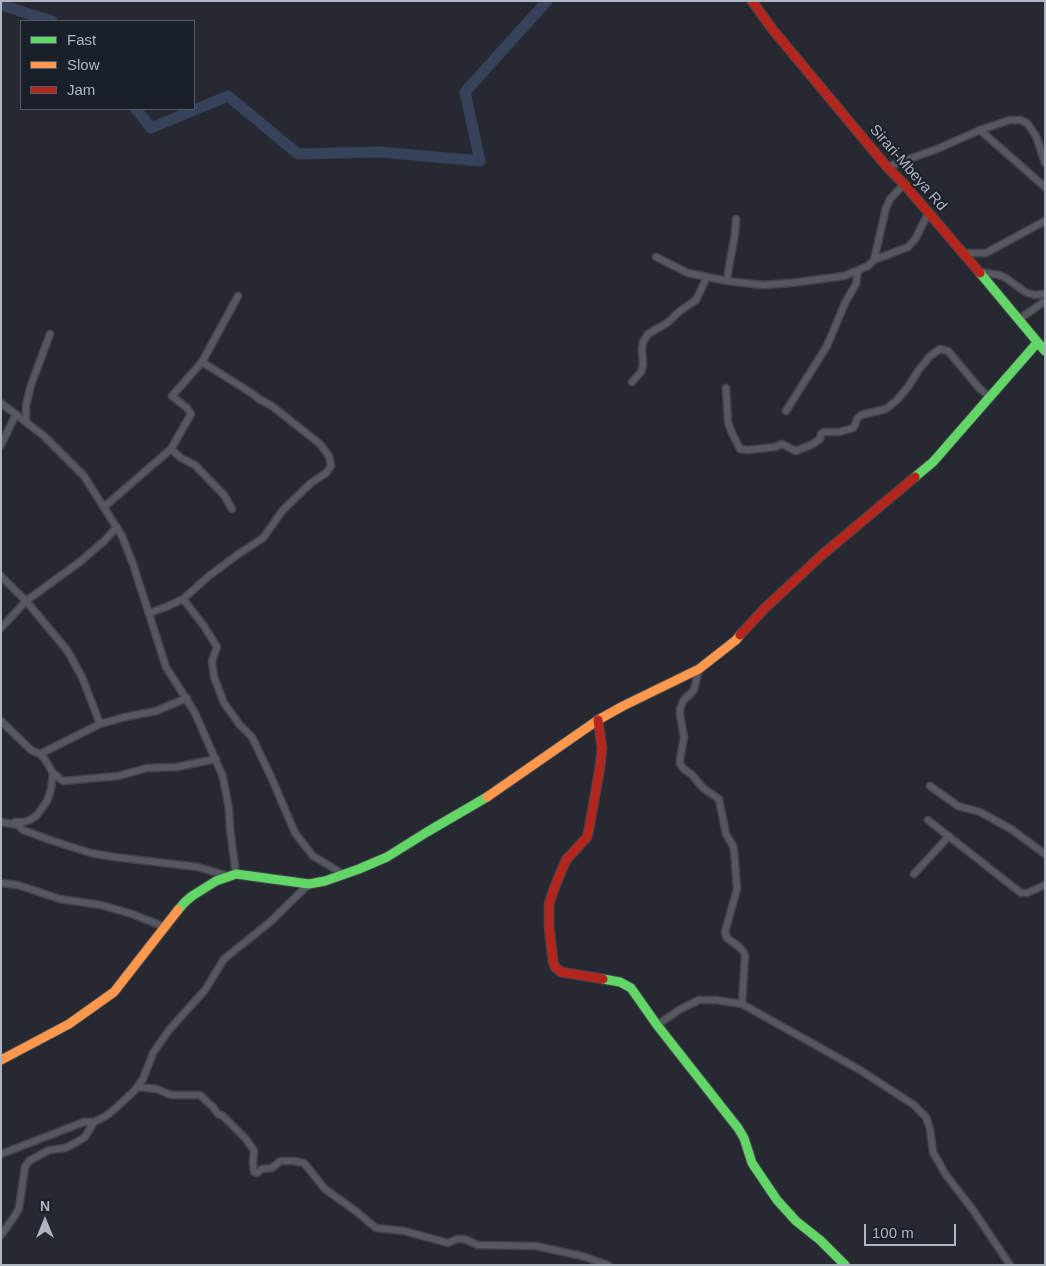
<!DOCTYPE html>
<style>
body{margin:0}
#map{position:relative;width:1046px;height:1266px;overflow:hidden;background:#262931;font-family:Helvetica,sans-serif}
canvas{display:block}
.frame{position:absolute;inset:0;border:2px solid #afb5c2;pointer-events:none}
.legend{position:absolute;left:20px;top:20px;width:175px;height:90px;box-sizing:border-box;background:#1a202a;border:1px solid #565c67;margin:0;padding:6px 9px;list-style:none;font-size:15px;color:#afb5c2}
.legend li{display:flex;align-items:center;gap:10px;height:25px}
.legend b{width:25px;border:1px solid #565c67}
.north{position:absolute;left:20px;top:1196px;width:50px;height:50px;-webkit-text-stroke:4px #1a202a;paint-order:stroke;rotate:0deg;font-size:14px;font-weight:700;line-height:20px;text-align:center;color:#afb5c2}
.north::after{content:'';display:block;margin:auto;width:18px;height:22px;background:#afb5c2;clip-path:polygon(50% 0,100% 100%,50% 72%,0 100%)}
.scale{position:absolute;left:864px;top:1224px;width:92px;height:22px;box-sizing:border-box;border:2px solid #afb5c2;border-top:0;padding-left:6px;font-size:15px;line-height:18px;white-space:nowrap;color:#afb5c2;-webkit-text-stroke:4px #1a202a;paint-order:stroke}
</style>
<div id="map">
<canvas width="1046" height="1266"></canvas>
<div class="frame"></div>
<ul class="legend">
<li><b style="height:6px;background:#63d668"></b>Fast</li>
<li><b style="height:6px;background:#ff974d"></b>Slow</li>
<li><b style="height:6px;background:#b3261e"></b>Jam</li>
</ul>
<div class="north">N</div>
<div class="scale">100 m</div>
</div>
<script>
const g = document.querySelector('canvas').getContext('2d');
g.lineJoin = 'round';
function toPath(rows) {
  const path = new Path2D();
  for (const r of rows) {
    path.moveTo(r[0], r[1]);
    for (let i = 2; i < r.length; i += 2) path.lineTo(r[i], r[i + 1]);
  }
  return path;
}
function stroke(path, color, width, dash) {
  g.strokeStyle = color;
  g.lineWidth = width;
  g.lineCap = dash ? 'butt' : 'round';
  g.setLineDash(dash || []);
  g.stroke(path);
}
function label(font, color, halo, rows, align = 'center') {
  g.font = font + ' Helvetica,sans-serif';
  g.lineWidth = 4;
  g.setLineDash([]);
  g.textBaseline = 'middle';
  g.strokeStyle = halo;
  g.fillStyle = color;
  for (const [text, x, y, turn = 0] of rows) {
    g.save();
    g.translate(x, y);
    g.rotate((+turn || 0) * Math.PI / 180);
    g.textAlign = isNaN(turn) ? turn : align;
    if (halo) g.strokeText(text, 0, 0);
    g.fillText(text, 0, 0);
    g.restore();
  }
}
stroke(toPath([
 [1,5,52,21],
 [136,109,151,128,228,96,298,154,380,152,480,161,465,92,547,1]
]), '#364259', 11);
const street = toPath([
 [980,130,1045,187],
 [887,167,937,149,980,130,1010,120,1020,120,1027,123,1036,136,1045,163],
 [965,253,986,253,1045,221],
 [656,257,688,273,727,281,763,285,791,283,844,276,868,266,874,260,886,208,890,199,904,184],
 [874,260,908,247,916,238,928,213],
 [980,272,999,275,1006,278,1025,292,1035,295,1045,294],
 [727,281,729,267,735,234,736,219],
 [1018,320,1045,301],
 [632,382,641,372,643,365,642,349,643,342,648,334,667,323,680,311,696,300,707,277],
 [726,388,728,422,732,433,740,449,748,450,775,447,782,444,796,451,813,444,820,439,821,434,824,432,839,432,853,428,855,425,857,419,861,415,886,409,897,400,908,387,918,371,930,356,940,349,948,351,980,389,990,397],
 [1,403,44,436,84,476,122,536,133,564,166,667,195,713,223,777,229,809,230,829,236,874],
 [786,411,827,346,845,303,856,284,858,271],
 [26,421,26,405,31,385,50,334],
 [1,445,16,414],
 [171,449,181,458,195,465,224,495,232,509],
 [104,507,171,449,191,414,187,408,172,396,202,362,238,296],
 [1,576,26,601,67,650,82,677,100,724],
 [183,599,204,626,217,647,212,661,214,677,224,703,239,724,252,737,272,779,295,833,313,856,345,875],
 [149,613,166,607,183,599,209,576,237,555,263,538,283,510,311,483,326,473,331,466,329,456,320,444,272,406,259,399,253,394,202,362],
 [1,628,26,601,81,561,104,541,117,527],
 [699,669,694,690,683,701,680,709,680,715,684,737,680,759,680,764,684,769,692,775,703,788,719,799,726,834,733,846,734,850,737,889,725,932,727,938,738,946,743,951,745,955,742,1004],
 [1,721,31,750,40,754,44,758,53,773,63,781,118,776,147,768,177,767,216,759],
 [40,754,100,724,125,717,156,711,187,698],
 [930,786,958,806,980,812,1011,829,1045,854],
 [928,820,1021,893,1027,893,1045,885],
 [1,822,18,825,23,830,53,841,91,853,114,857,198,867,228,876],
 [15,822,24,822,30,820,37,815,47,801,51,789,53,773],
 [914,874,949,836],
 [1,883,18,885,60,899,101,905,132,914,165,927],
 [657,1025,679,1010,699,1000,716,1000,742,1004,860,1070,914,1105,926,1117,930,1129,933,1152,946,1175,973,1210,1010,1265],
 [137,1087,157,1089,168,1094,173,1095,200,1095,213,1107,218,1114,223,1116,246,1139,253,1149,254,1151,253,1163,254,1172,257,1173,262,1169,272,1168,279,1162,282,1161,293,1161,304,1163,325,1189,357,1212,376,1228,404,1231,448,1243,457,1239,464,1239,478,1245,536,1246,582,1256,608,1265],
 [1,1154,84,1122,94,1122,106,1116,117,1107,135,1090,143,1079,153,1053,169,1030,205,990,224,959,270,922,309,884],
 [1,1235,14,1217,19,1208,25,1167,29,1161,49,1150,65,1148,77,1142,85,1137,94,1122]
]);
const fast = toPath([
 [980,273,1045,351],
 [915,477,933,462,1037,343],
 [178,910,185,902,192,896,216,881,236,874,309,884,325,881,359,869,387,857,427,832,487,797],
 [603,979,620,982,631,988,657,1025,738,1128,744,1138,752,1163,777,1200,796,1221,820,1240,845,1265]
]);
const slow = toPath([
 [487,797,598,720,623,706,699,669,736,640,740,635],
 [1,1060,69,1024,114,992,178,910]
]);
const jam = toPath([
 [752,1,773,30,887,167,904,184,980,273],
 [740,635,764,609,823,554,915,477],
 [598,720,602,748,600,767,589,829,587,837,566,860,555,886,549,904,549,927,553,961,555,967,561,972,603,979]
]);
stroke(street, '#42444a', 9);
stroke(fast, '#42444a', 11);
stroke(slow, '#42444a', 11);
stroke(jam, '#42444a', 11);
stroke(street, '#56585f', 6);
stroke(fast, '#63d668', 9);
stroke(slow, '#ff974d', 9);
stroke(jam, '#b3261e', 9);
label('15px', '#afb5c2', '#1a202a', [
 ["Sirari-Mbeya Rd",908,168,49]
]);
</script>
